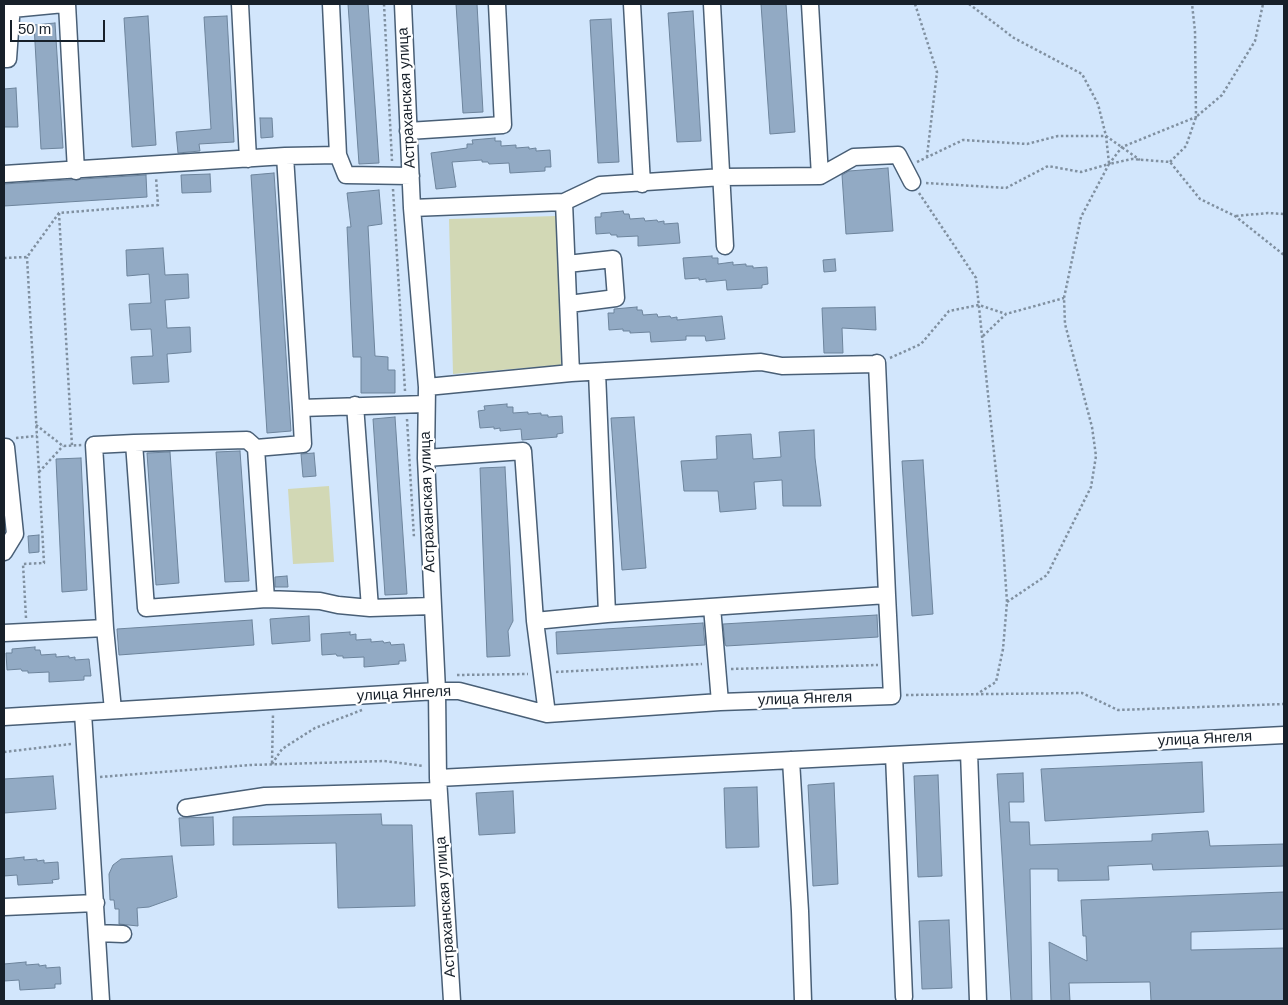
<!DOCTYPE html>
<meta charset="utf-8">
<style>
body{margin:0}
#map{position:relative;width:1288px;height:1005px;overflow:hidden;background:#d2e6fc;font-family:Helvetica,sans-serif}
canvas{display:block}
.frame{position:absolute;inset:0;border:5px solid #17202a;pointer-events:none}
.scale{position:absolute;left:10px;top:20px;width:95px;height:22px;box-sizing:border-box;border:2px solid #17202a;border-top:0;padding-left:6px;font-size:15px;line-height:18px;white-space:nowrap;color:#17202a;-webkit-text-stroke:4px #fff;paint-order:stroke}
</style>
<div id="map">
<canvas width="1288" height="1005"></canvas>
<div class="frame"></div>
<div class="scale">50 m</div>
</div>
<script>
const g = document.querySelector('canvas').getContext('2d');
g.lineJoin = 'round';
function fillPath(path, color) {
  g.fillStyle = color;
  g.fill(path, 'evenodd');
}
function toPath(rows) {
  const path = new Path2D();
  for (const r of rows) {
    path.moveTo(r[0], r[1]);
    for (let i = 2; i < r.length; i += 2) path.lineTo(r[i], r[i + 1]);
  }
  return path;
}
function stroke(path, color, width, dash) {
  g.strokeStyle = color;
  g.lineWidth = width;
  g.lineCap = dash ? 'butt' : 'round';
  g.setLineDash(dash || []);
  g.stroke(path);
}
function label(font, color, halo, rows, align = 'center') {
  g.font = font + ' Helvetica,sans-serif';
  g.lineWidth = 4.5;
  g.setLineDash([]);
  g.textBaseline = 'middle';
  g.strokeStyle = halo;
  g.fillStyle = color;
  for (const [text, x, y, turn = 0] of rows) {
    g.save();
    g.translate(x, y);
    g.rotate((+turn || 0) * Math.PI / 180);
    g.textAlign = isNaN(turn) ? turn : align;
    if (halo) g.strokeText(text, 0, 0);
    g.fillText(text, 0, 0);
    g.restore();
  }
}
fillPath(toPath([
 [557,216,561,365,453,374,449,219],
 [329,486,334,562,293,564,288,489]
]), '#d2d8b5');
const building = toPath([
 [348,4,368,4,379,163,359,164,348,4],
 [456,4,477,4,483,112,463,113,456,4],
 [761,4,786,4,795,132,770,134,761,4],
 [693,11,701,141,677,142,668,13,693,11],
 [148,16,156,145,132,147,124,18,148,16],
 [227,16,234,142,199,144,200,151,178,153,176,132,211,129,204,17,227,16],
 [611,19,619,162,598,163,590,20,611,19],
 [55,23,63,148,41,149,34,25,55,23],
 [16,88,18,127,4,127,4,89,16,88],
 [260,118,272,118,273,137,261,138,260,118],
 [495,138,495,141,501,141,501,146,516,145,516,148,529,147,529,149,536,148,536,151,550,150,551,167,545,167,545,171,510,173,509,163,489,164,488,162,482,162,482,160,452,162,456,187,436,189,431,153,467,148,467,144,473,144,472,140,495,138],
 [888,168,893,231,846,234,842,175,849,171,888,168],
 [274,173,291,431,267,433,251,175,274,173],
 [210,174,211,192,182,193,181,175,210,174],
 [146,175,147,197,4,206,4,184,146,175],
 [379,190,382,224,368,226,375,356,388,357,388,370,395,370,395,393,361,393,361,357,353,357,347,227,351,227,347,193,379,190],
 [623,211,624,214,629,214,630,219,644,218,645,221,657,220,658,222,664,221,664,224,678,223,680,243,638,246,638,236,617,237,617,235,611,235,610,233,596,234,595,217,601,217,601,213,623,211],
 [163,248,165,275,188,274,189,298,165,300,167,328,190,327,191,352,167,354,169,382,133,384,131,357,153,356,151,329,131,330,129,304,151,303,149,274,127,276,126,250,163,248],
 [712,256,712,258,718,258,718,264,733,262,733,265,746,264,746,266,753,266,753,268,767,267,768,284,762,285,762,288,727,290,726,280,706,282,706,279,699,280,699,278,685,279,683,258,712,256],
 [835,259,836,271,824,272,823,260,835,259],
 [637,307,637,310,642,310,643,315,657,314,658,317,670,316,671,318,677,317,677,320,722,316,725,339,706,341,705,336,686,336,686,340,651,342,650,332,630,333,630,331,623,331,623,329,609,330,608,313,614,313,614,309,637,307],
 [875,307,876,330,842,328,843,353,824,353,822,308,875,307],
 [507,404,507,407,513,407,513,413,528,412,528,414,541,413,541,415,548,415,548,417,562,416,563,433,557,434,557,437,522,440,521,429,500,431,500,428,494,429,494,427,480,428,478,411,485,410,484,406,507,404],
 [395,417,407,594,385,595,373,419,395,417],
 [634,417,646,568,622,570,611,418,634,417],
 [814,430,815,458,821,506,783,506,782,480,754,482,756,509,720,512,718,491,684,491,681,461,717,459,716,436,751,434,753,459,781,457,779,432,814,430],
 [240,451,249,581,225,582,216,452,240,451],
 [170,452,179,583,156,585,147,453,170,452],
 [314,453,316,476,303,477,301,454,314,453],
 [81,458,87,590,62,592,56,459,81,458],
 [923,460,933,614,912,616,902,461,923,460],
 [505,467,513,621,508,631,510,656,487,657,480,468,505,467],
 [39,535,39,552,29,553,28,536,39,535],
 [287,576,288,587,275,587,275,577,287,576],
 [877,615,878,637,726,646,725,644,723,624,877,615],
 [309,616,310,641,272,644,270,619,309,616],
 [252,620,254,645,119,655,117,629,252,620],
 [703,623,705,645,557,654,556,632,703,623],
 [350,632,350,635,356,634,356,640,371,639,371,642,383,641,384,643,390,642,391,645,404,644,406,661,399,661,399,664,364,667,364,657,343,658,343,656,337,656,336,654,322,655,321,634,350,632],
 [35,647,35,650,40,650,41,655,56,654,56,657,69,656,69,658,75,657,75,660,89,659,91,676,84,676,84,680,49,682,49,672,28,673,28,671,22,671,21,669,7,670,6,653,12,653,12,649,35,647],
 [1202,762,1204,812,1045,821,1041,769,1202,762],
 [1023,773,1024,802,1009,802,1010,822,1029,822,1030,845,1152,841,1152,834,1208,831,1210,846,1284,844,1284,866,1153,870,1152,864,1108,866,1109,880,1058,881,1058,869,1030,869,1032,1001,1011,1001,997,774,1023,773],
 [938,775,942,876,918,877,914,776,938,775],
 [53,776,56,809,4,813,4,779,53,776],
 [834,783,838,884,813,886,808,785,834,783],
 [757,787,759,847,726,848,724,788,757,787],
 [513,791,515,833,479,835,476,793,513,791],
 [381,814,382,825,412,825,415,906,338,908,336,843,233,845,233,817,381,814],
 [213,817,214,845,181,846,179,818,213,817],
 [172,856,177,897,149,907,137,908,138,926,119,924,119,909,115,909,114,900,110,900,109,874,113,865,121,859,172,856],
 [24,857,24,860,37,859,37,861,44,860,44,863,58,862,59,879,52,880,53,883,18,885,17,875,4,876,4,859,24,857],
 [1284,892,1284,929,1191,932,1191,950,1284,948,1284,1001,1151,1001,1150,982,1069,983,1070,1001,1051,1001,1049,942,1087,961,1086,936,1083,936,1081,900,1284,892],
 [949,920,952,988,922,989,919,921,949,920],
 [26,962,26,965,39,964,39,966,46,965,46,968,60,967,61,984,55,984,55,988,20,990,19,980,4,981,4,964,26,962]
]);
fillPath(building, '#92aac4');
stroke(building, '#6d849c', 1);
const minor = toPath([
 [67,4,76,171],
 [240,4,248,159],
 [331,4,338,155],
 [403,4,412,208,427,387,426,458,437,691,438,778,452,1001],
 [632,4,642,184],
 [712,4,725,246],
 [12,9,64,4],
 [4,59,8,59,12,4],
 [408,131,503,125,497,4],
 [4,174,285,156],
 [820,176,854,157,898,155,912,182],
 [564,202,571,373],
 [412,208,564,202,600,185,723,177,820,176,810,4],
 [567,264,613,259,616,298,569,304],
 [877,363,887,595],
 [597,372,607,614],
 [427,387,571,373,761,362,782,366,876,364],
 [355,405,370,608,432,606],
 [301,408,285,156,338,155,346,175,411,176],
 [134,443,247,440,256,448],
 [4,447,6,447,15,534,4,552],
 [426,458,523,451,535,621,547,714],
 [266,599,320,601,338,605,370,608],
 [712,607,720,702],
 [105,628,94,445,134,443,146,608,266,599,256,448,303,444,301,408,426,404],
 [4,633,105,628,113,710],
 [83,713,101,1001],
 [4,717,437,691,459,691,547,714,720,702,892,696,887,595,607,614,535,621],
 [969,752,978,1001],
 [894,755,904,997],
 [791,760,800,911,803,1001],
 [438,778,1284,735],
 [186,808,265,796,438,791],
 [4,907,96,903],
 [97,933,123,934]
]);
stroke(minor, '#495f76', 19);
stroke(toPath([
 [384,4,392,161],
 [915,4,937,72,927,156],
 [969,4,1014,38,1082,74,1098,104,1106,136,1109,163],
 [917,162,963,140,1027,144,1058,136,1106,136,1140,160],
 [1170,162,1186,146,1196,117,1222,95,1255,41,1263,4],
 [926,183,1006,188,1048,166,1081,172,1109,164,1122,147,1196,117,1195,31,1192,4],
 [393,189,405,391],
 [919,193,976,278,1002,530,1007,602,1003,649,996,682,977,694],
 [59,213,72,446],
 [1236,216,1268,213,1284,214],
 [4,258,27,257,59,213,158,205,156,177],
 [983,336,1006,314,1064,298],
 [890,358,921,344,949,311,979,305,1006,314],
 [407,419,414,538],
 [36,425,63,446,82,445],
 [16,438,37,436],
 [39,472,63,446],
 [1007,602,1047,575,1091,487,1096,456,1092,427,1065,324,1064,298,1081,217,1109,164,1132,159,1170,162,1200,199,1235,216,1284,255],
 [26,618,23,564,44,563,27,257],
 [731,669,878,665],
 [556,672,702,664],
 [457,675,528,674],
 [906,695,1082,693,1118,710,1284,704],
 [4,752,71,744],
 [272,763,273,714],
 [272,764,282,749,315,728,362,710],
 [100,777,250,765,384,761,424,766]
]), '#8090a0', 2.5, [2.5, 2.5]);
stroke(minor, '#fff', 16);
label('15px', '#17202a', '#fff', [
 ["Астраханская улица",407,98,-93],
 ["Астраханская улица",428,502,-92],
 ["улица Янгеля",404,694,-3],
 ["улица Янгеля",805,699,-2],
 ["улица Янгеля",1205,739,-3],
 ["Астраханская улица",446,907,-94]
]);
</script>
